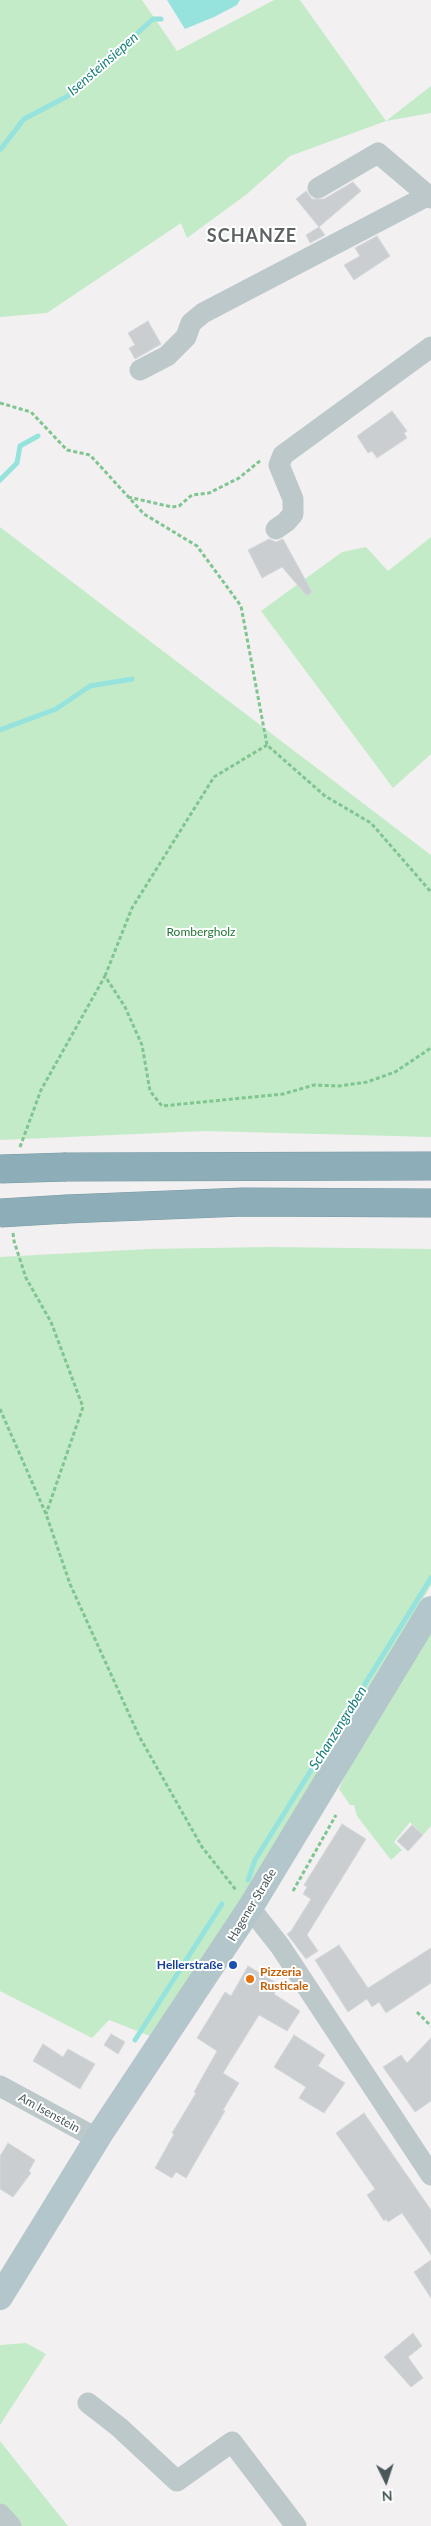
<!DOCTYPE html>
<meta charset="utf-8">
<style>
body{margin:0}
#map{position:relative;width:431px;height:2526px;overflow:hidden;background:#f2f0f1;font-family:Lato,sans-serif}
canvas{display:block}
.north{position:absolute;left:361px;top:2456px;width:50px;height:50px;-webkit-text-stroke:4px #fff;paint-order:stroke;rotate:176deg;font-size:14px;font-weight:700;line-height:20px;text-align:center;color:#4a585b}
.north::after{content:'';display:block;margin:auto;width:18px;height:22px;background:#4a585b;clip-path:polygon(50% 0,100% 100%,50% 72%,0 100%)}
</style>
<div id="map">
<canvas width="431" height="2526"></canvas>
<div class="north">N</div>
</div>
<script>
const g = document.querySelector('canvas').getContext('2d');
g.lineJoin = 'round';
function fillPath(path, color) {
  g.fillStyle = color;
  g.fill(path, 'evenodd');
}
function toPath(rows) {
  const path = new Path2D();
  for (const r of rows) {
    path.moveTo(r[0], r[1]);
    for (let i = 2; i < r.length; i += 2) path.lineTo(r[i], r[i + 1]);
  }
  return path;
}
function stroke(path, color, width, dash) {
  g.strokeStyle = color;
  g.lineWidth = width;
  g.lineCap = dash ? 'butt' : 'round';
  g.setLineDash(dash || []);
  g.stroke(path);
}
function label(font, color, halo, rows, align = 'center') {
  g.font = font + ' Lato,sans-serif';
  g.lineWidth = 4;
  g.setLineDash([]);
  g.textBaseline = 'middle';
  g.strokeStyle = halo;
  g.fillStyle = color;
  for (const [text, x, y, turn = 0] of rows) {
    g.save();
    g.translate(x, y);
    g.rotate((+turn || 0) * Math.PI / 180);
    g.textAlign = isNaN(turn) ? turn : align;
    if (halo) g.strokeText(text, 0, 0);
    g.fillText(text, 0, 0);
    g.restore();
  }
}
fillPath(toPath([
 [0,0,142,0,177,51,274,0,300,0,386,121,431,86,431,113,386,121,290,156,247,194,187,238,181,223,47,313,0,317],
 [0,527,431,855,431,1137,205,1131,0,1140],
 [431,537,431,754,393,788,261,611,342,552,366,547,388,571],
 [270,1247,431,1249,431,1585,262,1871,150,2036,109,2020,92,2038,0,1991,0,1257,147,1249],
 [431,1609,431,1826,423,1835,410,1822,394,1842,402,1850,391,1860,357,1816,354,1805,350,1805,339,1789,395,1666],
 [26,2343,46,2354,0,2425,0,2345],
 [0,2441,35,2485,68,2526,0,2526]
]), '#c4ebc8');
fillPath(toPath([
 [167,0,240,0,237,5,214,17,185,29]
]), '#96e3de');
stroke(toPath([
 [0,150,24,119,68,96,153,19,161,19],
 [0,480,17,463,20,446,38,436],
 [0,730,56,709,90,686,132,679],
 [248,1880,255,1860,431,1578],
 [135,2040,222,1904]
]), '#96e3de', 5);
const building = toPath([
 [353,182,361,191,319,227,296,199,306,191,312,199,324,199,353,182],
 [319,227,325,235,310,243,306,235,319,227],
 [377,236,390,256,354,280,344,265,360,256,355,248,377,236],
 [148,321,161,344,135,359,129,348,135,345,128,333,148,321],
 [392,411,407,431,404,433,407,438,377,458,372,451,368,453,357,436,392,411],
 [269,539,276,542,283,539,312,592,307,596,282,567,262,578,248,550,269,539],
 [342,1824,366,1839,307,1935,318,1951,306,1959,287,1934,291,1931,311,1899,303,1894,307,1887,304,1885,342,1824],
 [412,1825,423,1835,408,1851,397,1841,412,1825],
 [339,1945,368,1988,431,1948,431,1983,386,2013,379,2002,372,2007,367,1999,348,2012,315,1960,339,1945],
 [248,1966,280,1985,274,1994,300,2011,287,2031,259,2015,223,2073,239,2083,223,2110,225,2111,186,2178,176,2172,172,2178,155,2168,174,2134,172,2133,196,2093,194,2092,217,2051,197,2038,225,1992,231,1996,248,1966],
 [111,2034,125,2042,118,2054,104,2045,111,2034],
 [294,2035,325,2055,318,2066,345,2083,324,2113,299,2098,306,2087,274,2067,294,2035],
 [431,2038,431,2101,415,2112,383,2067,401,2055,407,2063,431,2038],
 [43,2044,63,2057,68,2049,95,2064,80,2089,33,2061,43,2044],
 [364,2113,431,2210,431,2255,402,2213,388,2222,386,2219,384,2221,367,2195,375,2189,336,2133,364,2113],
 [8,2143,35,2160,29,2171,31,2173,13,2197,0,2189,0,2156,8,2143],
 [431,2260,431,2298,414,2272,431,2260],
 [413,2333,422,2346,408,2357,423,2378,411,2387,384,2357,413,2333]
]);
fillPath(building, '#caced1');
stroke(building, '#d5d8db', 1);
const highway = toPath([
 [66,1167,431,1166],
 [67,1209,243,1202,431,1203]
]);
stroke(highway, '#789aa5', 29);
stroke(toPath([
 [0,403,31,412,67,450,90,455,144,514,197,546,241,606,267,745,325,796,371,823,431,892],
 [128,497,172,507,179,506,192,495,209,493,239,478,261,460],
 [105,976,132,908,214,777,267,745],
 [20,1147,41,1090,105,976,125,1007,142,1045,150,1091,162,1106,283,1094,314,1085,339,1086,367,1082,395,1072,431,1048],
 [13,1233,14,1241,26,1278,51,1322,83,1407,46,1514],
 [0,1409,46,1514,70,1584,139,1736,202,1847,236,1890],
 [293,1891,336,1815],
 [417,2012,431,2026]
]), '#7fc590', 3, [4, 2.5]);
stroke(toPath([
 [318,188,378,153,431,198],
 [140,370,167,356,186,337,191,323,203,313,429,195],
 [276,529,286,522,293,514,293,499,279,465,283,455,431,347],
 [250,1908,280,1946,431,2175],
 [0,2086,98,2139],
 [88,2403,119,2427,177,2481,232,2442,296,2526],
 [0,2514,11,2526]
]), '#bdc8cb', 21);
stroke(toPath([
 [0,2297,102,2131,250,1908,431,1609]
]), '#b3c6cb', 26);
stroke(highway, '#8daeb9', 28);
const highwayBridge = toPath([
 [0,1169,66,1167],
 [0,1213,67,1209]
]);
stroke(highwayBridge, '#789aa5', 29, []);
stroke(highwayBridge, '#8daeb9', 28);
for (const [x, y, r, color] of [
 [233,1965,5,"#1a4fb4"],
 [250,1979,5,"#e8710a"]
]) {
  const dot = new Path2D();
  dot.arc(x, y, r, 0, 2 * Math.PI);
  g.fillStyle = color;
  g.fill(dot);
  stroke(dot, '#fff', 2);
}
label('12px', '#227635', '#fff', [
 ["Rombergholz",201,932]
]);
label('12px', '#4a585b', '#fff', [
 ["Hagener Straße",252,1905,-59],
 ["Am Isenstein",49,2113,29]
]);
label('bold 12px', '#164399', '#fff', [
 ["Hellerstraße",223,1965]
], 'right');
label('bold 12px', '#c56008', '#fff', [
 ["Pizzeria",260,1972],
 ["Rusticale",260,1986]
], 'left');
label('italic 14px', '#1a807a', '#fff', [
 ["Isensteinsiepen",103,64,-41],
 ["Schanzengraben",338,1728,-58]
]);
g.letterSpacing = '1px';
label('bold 18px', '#5d6264', '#fff', [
 ["SCHANZE",252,236]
]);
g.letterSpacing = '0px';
</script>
